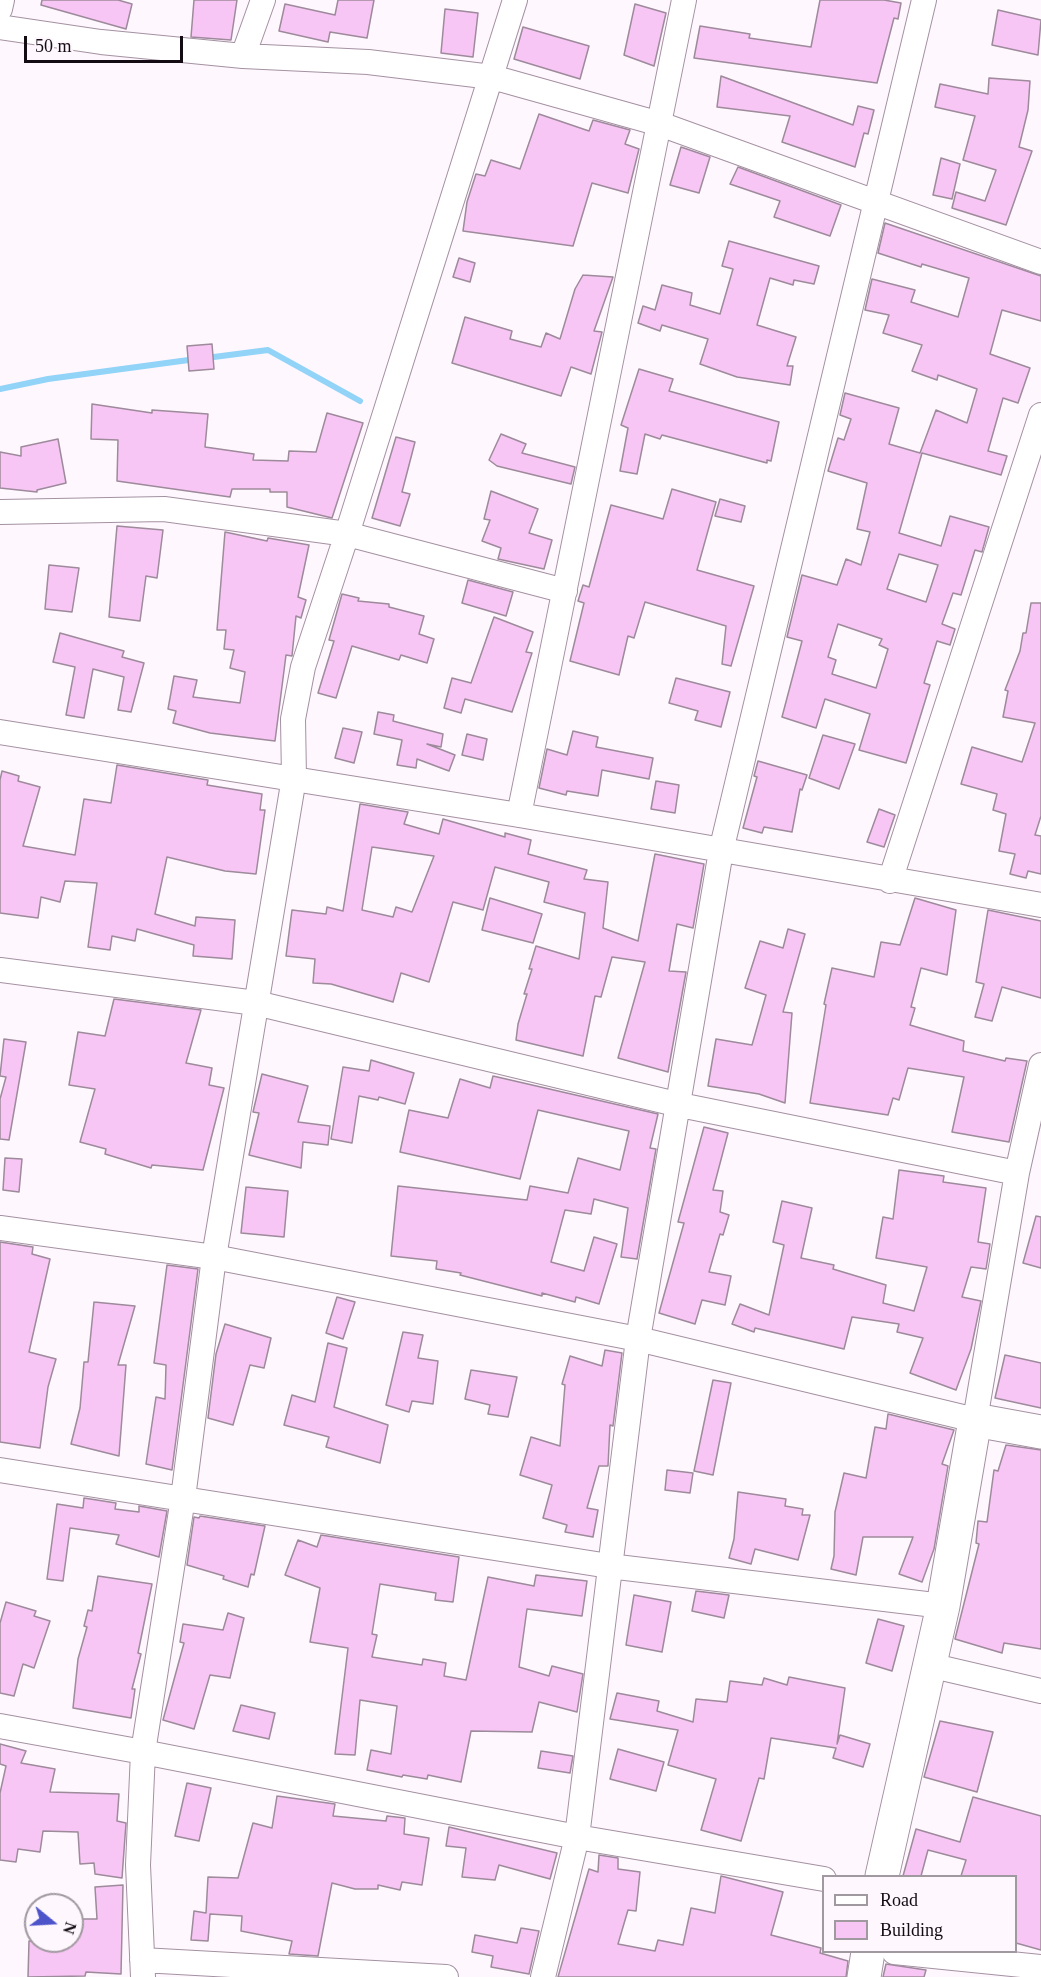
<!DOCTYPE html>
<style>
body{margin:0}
#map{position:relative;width:1041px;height:1977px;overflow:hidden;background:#fff7fe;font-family:"Times New Roman",serif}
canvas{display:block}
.legend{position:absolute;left:822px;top:1875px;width:195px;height:78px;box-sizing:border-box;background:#fff7fe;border:2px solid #a199a0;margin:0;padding:8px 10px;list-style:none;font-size:18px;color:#130c13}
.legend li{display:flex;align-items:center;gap:12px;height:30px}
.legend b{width:30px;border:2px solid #a199a0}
.north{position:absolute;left:24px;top:1893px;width:60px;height:60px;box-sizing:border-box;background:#fff7fe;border:2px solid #a199a0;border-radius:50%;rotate:108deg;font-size:16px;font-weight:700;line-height:24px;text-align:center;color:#130c13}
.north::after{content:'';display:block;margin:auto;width:21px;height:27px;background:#4d54ca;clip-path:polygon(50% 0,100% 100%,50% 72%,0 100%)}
.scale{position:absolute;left:24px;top:36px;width:159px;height:27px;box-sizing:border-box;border:3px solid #130c13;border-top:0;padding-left:8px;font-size:18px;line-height:21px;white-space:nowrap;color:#130c13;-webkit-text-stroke:4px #fff7fe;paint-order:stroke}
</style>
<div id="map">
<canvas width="1041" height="1977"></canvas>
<ul class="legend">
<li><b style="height:8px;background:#fff"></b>Road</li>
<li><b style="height:16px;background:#f8c6f5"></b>Building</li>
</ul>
<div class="north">N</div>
<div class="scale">50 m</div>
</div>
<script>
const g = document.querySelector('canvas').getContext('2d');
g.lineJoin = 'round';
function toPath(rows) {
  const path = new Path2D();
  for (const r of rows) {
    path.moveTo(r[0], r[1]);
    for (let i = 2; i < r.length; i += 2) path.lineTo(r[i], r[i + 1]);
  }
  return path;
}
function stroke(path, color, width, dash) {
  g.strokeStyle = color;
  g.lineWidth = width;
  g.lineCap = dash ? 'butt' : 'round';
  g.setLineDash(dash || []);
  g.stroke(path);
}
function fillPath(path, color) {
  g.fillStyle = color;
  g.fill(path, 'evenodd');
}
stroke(toPath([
 [206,358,268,350,360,401],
 [0,389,48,379,196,359]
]), '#92d3f8', 6);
const building = toPath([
 [42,0,118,0,132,4,126,29,41,5,42,0],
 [194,0,237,0,231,40,191,37,194,0],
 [338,0,374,0,367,38,330,32,328,42,279,31,285,4,335,15,338,0],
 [820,0,884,0,901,3,898,19,894,18,877,83,694,58,700,26,750,34,749,38,811,47,820,0],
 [635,4,666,13,654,66,624,55,635,4],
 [445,9,478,13,473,57,441,53,445,9],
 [998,10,1041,20,1038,55,992,45,998,10],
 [523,27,589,46,580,79,514,59,523,27],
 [721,76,853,125,858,106,874,110,868,134,864,133,855,167,782,142,790,116,717,107,721,76],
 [989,78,1030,81,1028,110,1019,147,1032,151,1006,225,952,208,956,192,985,201,996,170,963,160,975,116,935,107,940,84,988,94,989,78],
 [539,114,589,131,593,120,630,130,625,144,639,149,628,193,592,183,573,246,463,231,467,202,476,174,485,176,491,160,520,169,539,114],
 [681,147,710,157,699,193,670,185,681,147],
 [941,158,960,164,952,199,933,195,941,158],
 [738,167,841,205,830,236,774,217,780,201,730,184,738,167],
 [885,223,1041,276,1041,321,1002,310,990,354,1030,368,1018,403,1003,398,988,451,1007,456,1001,475,922,453,899,533,941,546,950,516,989,527,982,552,975,550,961,595,953,593,942,624,955,629,950,645,937,641,924,683,930,685,906,763,859,750,870,714,825,699,816,728,782,717,802,641,787,637,802,575,837,585,846,559,861,565,870,532,857,529,867,483,828,471,838,438,844,440,851,419,840,415,845,393,899,408,889,444,920,453,936,410,967,423,977,389,938,375,937,380,912,371,922,345,883,333,889,315,865,310,872,279,915,290,911,302,958,317,969,278,922,264,921,267,878,253,885,223],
 [899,554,938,565,926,602,887,589,899,554],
 [838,624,882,639,879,645,888,649,876,688,832,674,836,660,828,657,838,624],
 [729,241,819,266,814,284,794,280,793,285,770,278,757,325,796,337,787,366,793,366,790,385,737,377,700,364,708,339,662,325,660,331,638,323,643,306,655,310,662,285,692,293,690,305,720,314,733,269,722,266,729,241],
 [459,258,475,263,470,282,453,277,459,258],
 [583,275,613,277,594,331,602,332,591,374,571,367,561,396,452,363,465,317,512,331,510,339,541,347,546,333,560,339,575,289,583,275],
 [212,344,214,369,189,371,187,346,212,344],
 [639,369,673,379,669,391,779,422,771,461,767,460,767,463,662,435,660,439,645,434,637,474,620,471,628,428,621,425,639,369],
 [92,404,152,413,152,410,208,414,205,447,254,454,253,460,288,461,289,451,316,452,327,413,363,423,332,518,287,507,287,492,270,492,270,489,232,489,230,497,117,481,118,440,91,439,92,404],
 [501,434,526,444,522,453,575,467,571,484,497,466,489,460,501,434],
 [396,437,415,442,402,492,410,494,400,526,372,518,396,437],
 [58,439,66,483,37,490,37,492,0,488,0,452,21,456,21,447,58,439],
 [672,489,716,502,697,570,754,586,731,666,722,664,726,626,645,602,634,638,628,636,619,675,570,661,584,603,578,601,583,585,589,587,611,505,663,519,672,489],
 [491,491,538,509,529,533,552,540,544,569,498,559,501,548,482,541,490,520,484,519,491,491],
 [720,499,745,506,741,522,715,516,720,499],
 [117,526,163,530,157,578,146,576,140,621,109,617,117,526],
 [225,532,267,541,268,538,309,545,298,597,306,600,301,618,296,616,292,656,286,655,275,741,210,733,173,723,176,711,168,709,174,676,197,680,193,697,240,703,245,672,230,668,234,650,224,649,226,630,217,630,225,532],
 [49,565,79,568,72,612,45,609,49,565],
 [468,580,513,592,506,616,462,603,468,580],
 [342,594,359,598,358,601,389,604,389,607,424,616,419,634,434,639,427,663,401,655,399,660,352,646,336,698,318,693,334,641,329,640,342,594],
 [1031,603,1041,603,1041,816,1035,835,1041,836,1041,874,1028,871,1026,878,1010,874,1015,854,999,851,1006,814,993,810,997,794,961,784,972,747,1022,762,1035,723,1003,717,1008,691,1005,690,1020,651,1023,633,1026,633,1031,603],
 [494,617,533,632,526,652,532,653,512,712,465,699,461,713,444,708,452,678,471,683,494,617],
 [60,633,124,651,122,657,144,663,131,712,118,710,124,677,93,669,84,718,66,715,75,667,53,662,60,633],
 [676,678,730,692,721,727,695,720,698,711,669,703,676,678],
 [378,712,394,715,393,721,443,734,441,747,427,744,455,755,449,771,417,759,416,768,397,765,402,740,374,734,378,712],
 [343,728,362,732,354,763,335,758,343,728],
 [573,731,598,737,596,747,653,758,649,779,602,770,598,796,567,791,566,795,539,788,547,749,567,755,573,731],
 [467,734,487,739,483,760,462,755,467,734],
 [823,735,855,744,839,789,809,778,823,735],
 [758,761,807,775,802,790,800,789,792,832,764,827,762,833,743,828,757,777,754,776,758,761],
 [117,765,208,780,207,785,262,794,260,810,265,810,256,874,225,871,167,857,155,914,195,926,196,917,235,920,232,959,193,956,194,945,137,929,135,941,112,936,110,950,88,947,97,883,65,881,60,902,41,897,38,918,0,913,0,780,2,771,19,776,18,781,40,787,23,846,75,855,84,799,111,803,117,765],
 [656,781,679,785,675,813,651,809,656,781],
 [360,804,408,812,404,824,439,834,443,819,505,837,505,833,531,840,528,854,587,870,584,879,608,882,603,928,638,941,655,854,704,864,693,928,677,924,669,971,686,972,668,1072,618,1058,645,962,612,957,601,997,595,996,583,1056,516,1040,518,1024,527,994,524,994,532,969,529,969,536,946,579,959,585,913,544,902,549,882,495,867,483,910,453,902,429,982,401,973,393,1002,331,984,313,983,315,959,286,956,292,910,326,914,327,907,343,911,360,804],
 [372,847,434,856,412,912,396,907,393,917,362,910,372,847],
 [879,809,895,815,884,847,867,842,879,809],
 [490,898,542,914,533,943,482,930,490,898],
 [915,898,956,910,947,975,921,968,911,1007,915,1008,910,1025,964,1041,963,1051,1005,1061,1006,1058,1027,1061,1009,1142,952,1132,964,1077,908,1068,899,1100,893,1098,888,1115,810,1103,826,1005,824,1004,832,968,874,977,881,942,900,945,915,898],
 [988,910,1041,921,1041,998,1002,987,992,1021,975,1017,984,984,976,982,988,910],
 [788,929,805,934,783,1012,792,1013,785,1103,759,1094,708,1086,716,1039,752,1045,766,995,745,988,760,941,783,948,788,929],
 [114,999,201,1010,186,1063,212,1068,209,1085,224,1088,203,1170,152,1165,151,1168,105,1154,106,1149,80,1142,95,1089,69,1085,78,1032,105,1036,114,999],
 [4,1039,26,1042,9,1140,0,1139,0,1099,6,1077,0,1076,4,1039],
 [371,1060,414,1073,405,1104,379,1097,378,1100,359,1096,352,1143,331,1139,343,1067,369,1071,371,1060],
 [262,1074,308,1086,298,1122,330,1126,328,1145,303,1142,301,1168,249,1155,259,1113,253,1112,262,1074],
 [493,1076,658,1114,650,1148,656,1149,637,1259,621,1257,628,1208,594,1199,591,1214,565,1210,551,1262,584,1271,594,1237,617,1244,599,1304,576,1297,575,1302,542,1293,542,1296,460,1275,461,1273,436,1269,437,1261,391,1256,398,1186,527,1200,530,1186,568,1193,578,1158,620,1170,629,1131,538,1110,520,1179,400,1152,409,1110,448,1118,460,1079,490,1088,493,1076],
 [704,1127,728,1133,713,1190,723,1191,720,1212,729,1215,723,1235,720,1234,709,1272,731,1276,725,1305,702,1300,695,1324,659,1313,684,1223,678,1222,704,1127],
 [5,1158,22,1159,19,1192,3,1190,5,1158],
 [899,1170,944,1176,943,1182,986,1188,978,1242,990,1244,986,1269,971,1267,962,1297,981,1301,971,1349,956,1390,910,1373,923,1338,897,1332,899,1324,852,1317,844,1349,755,1328,754,1332,732,1324,740,1304,769,1315,784,1245,773,1242,782,1201,812,1208,801,1258,834,1265,833,1269,886,1285,883,1303,914,1311,927,1267,876,1258,883,1217,893,1219,899,1170],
 [246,1187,288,1191,284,1237,241,1233,246,1187],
 [1036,1216,1041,1217,1041,1268,1023,1263,1036,1216],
 [0,1242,33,1247,32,1254,50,1259,29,1352,56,1359,48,1387,40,1448,0,1442,0,1242],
 [167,1265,198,1269,172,1470,146,1464,156,1397,165,1399,166,1365,154,1363,167,1265],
 [337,1297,355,1302,343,1339,326,1333,337,1297],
 [94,1302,135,1306,118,1365,126,1365,119,1456,71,1444,80,1408,84,1362,88,1362,94,1302],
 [225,1324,271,1338,264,1368,250,1365,233,1425,208,1418,216,1354,225,1324],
 [403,1332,423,1335,418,1358,438,1361,433,1404,412,1401,409,1412,386,1405,403,1332],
 [328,1343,347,1348,334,1407,388,1425,380,1463,326,1447,329,1437,284,1425,292,1395,315,1402,328,1343],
 [605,1350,622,1353,613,1426,610,1425,608,1466,599,1466,587,1508,598,1510,593,1537,565,1532,567,1525,543,1518,552,1485,520,1475,531,1437,560,1446,565,1385,562,1384,570,1356,602,1366,605,1350],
 [1005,1355,1041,1363,1041,1408,995,1398,1005,1355],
 [471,1370,517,1377,508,1417,488,1414,490,1405,465,1399,471,1370],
 [713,1380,731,1383,713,1475,694,1471,713,1380],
 [888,1414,954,1430,942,1464,948,1466,934,1549,922,1582,899,1574,913,1537,863,1537,856,1575,831,1569,834,1556,835,1512,844,1473,866,1478,875,1427,886,1429,888,1414],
 [1006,1445,1041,1450,1041,1649,1004,1643,1002,1653,955,1639,979,1544,976,1543,978,1521,987,1522,994,1470,998,1471,1006,1445],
 [667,1470,693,1473,690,1493,665,1490,667,1470],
 [738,1492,786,1499,785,1506,803,1509,802,1515,810,1515,798,1560,755,1549,751,1564,729,1558,734,1539,738,1492],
 [84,1498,116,1503,115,1509,139,1512,139,1506,167,1511,159,1557,116,1544,119,1535,70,1528,63,1581,47,1579,57,1504,83,1508,84,1498],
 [200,1516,265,1526,254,1575,251,1574,248,1587,223,1579,224,1576,187,1565,194,1517,199,1518,200,1516],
 [321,1535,459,1557,453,1602,435,1600,436,1593,380,1584,372,1634,377,1635,372,1657,422,1665,423,1659,446,1663,444,1676,466,1680,488,1577,534,1586,536,1575,587,1581,582,1616,527,1609,519,1667,549,1676,552,1666,583,1674,577,1712,539,1702,532,1732,471,1731,461,1782,428,1775,427,1779,403,1775,402,1777,367,1770,371,1750,391,1754,397,1706,360,1700,355,1755,335,1754,348,1648,310,1642,320,1588,285,1575,298,1540,317,1547,321,1535],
 [98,1576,152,1584,138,1653,141,1654,132,1689,135,1689,131,1718,73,1708,78,1659,87,1627,84,1626,88,1610,92,1611,98,1576],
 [696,1591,729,1595,724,1618,692,1611,696,1591],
 [634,1595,671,1602,662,1652,626,1645,634,1595],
 [6,1602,36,1611,34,1616,50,1621,34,1668,23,1664,14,1696,0,1693,0,1623,6,1602],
 [228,1613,244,1618,230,1678,210,1675,194,1729,163,1720,184,1643,180,1642,183,1624,223,1630,228,1613],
 [878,1619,904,1626,892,1671,866,1663,878,1619],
 [789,1677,845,1688,837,1744,840,1735,870,1744,863,1767,833,1758,836,1748,771,1738,764,1779,759,1778,741,1841,701,1830,716,1779,668,1765,678,1730,610,1719,617,1693,659,1701,657,1711,693,1722,696,1699,727,1702,730,1681,762,1685,764,1678,787,1685,789,1677],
 [241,1705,275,1713,269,1739,233,1731,241,1705],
 [940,1721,993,1732,977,1792,924,1777,940,1721],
 [0,1744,26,1751,21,1763,55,1769,50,1792,119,1794,117,1821,126,1823,122,1878,95,1874,94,1863,80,1864,78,1832,43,1831,40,1852,18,1849,16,1862,0,1860,0,1793,6,1766,0,1764,0,1744],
 [618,1749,664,1762,656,1791,610,1779,618,1749],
 [541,1751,573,1756,570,1773,538,1768,541,1751],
 [187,1783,211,1788,199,1841,175,1836,187,1783],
 [277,1796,335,1804,333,1816,386,1821,387,1816,405,1818,404,1834,429,1838,422,1885,402,1882,400,1890,378,1885,378,1889,355,1889,332,1883,318,1956,289,1954,292,1941,241,1931,242,1916,210,1914,208,1941,191,1940,194,1911,206,1913,208,1877,238,1878,253,1823,272,1828,277,1796],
 [973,1797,1041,1816,1041,1950,1016,1943,1016,1876,961,1876,966,1860,928,1850,921,1876,903,1876,916,1829,960,1842,973,1797],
 [449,1827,557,1853,550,1879,499,1865,495,1880,462,1877,466,1848,446,1846,449,1827],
 [599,1855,618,1858,618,1869,640,1872,636,1911,628,1910,618,1944,655,1951,658,1940,683,1945,691,1908,715,1913,721,1876,783,1892,771,1935,821,1948,820,1953,848,1961,846,1977,558,1977,589,1869,598,1872,599,1855],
 [123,1885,121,1974,86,1972,85,1976,28,1977,29,1941,73,1941,73,1919,97,1919,95,1887,123,1885],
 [521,1928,539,1931,529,1974,491,1967,493,1956,472,1952,475,1935,517,1943,521,1928],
 [886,1964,926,1970,924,1977,883,1977,886,1964]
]);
fillPath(building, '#f8c6f5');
stroke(building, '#9d8a9b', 1.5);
const street = toPath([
 [0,9,2,0],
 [0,27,101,42,243,56,368,62,492,77,660,124,1041,262],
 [243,56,263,0],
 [0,512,164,509,347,534,565,591],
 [0,732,519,815,1041,905],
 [519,815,684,0],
 [890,881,1041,415],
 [0,970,256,1003,680,1105,1017,1173],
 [0,1228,214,1257,638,1339,975,1420,1017,1173,1041,1065],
 [0,1470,609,1566,943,1606],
 [929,1665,1041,1691],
 [0,1726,143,1752,577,1837,824,1879],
 [894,1952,1041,1967],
 [142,1960,446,1977],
 [143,1977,138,1865,143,1752,183,1498,214,1257,294,778,293,719,303,667,347,534,515,0],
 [543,1977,577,1837,638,1339,721,851,924,0]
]);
const secondary = toPath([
 [882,1876,943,1606,975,1420,1041,1432],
 [864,1977,868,1952]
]);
stroke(street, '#a491a2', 26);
stroke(secondary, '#a491a2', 35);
stroke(street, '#fff', 24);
stroke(secondary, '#fff', 33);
</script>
